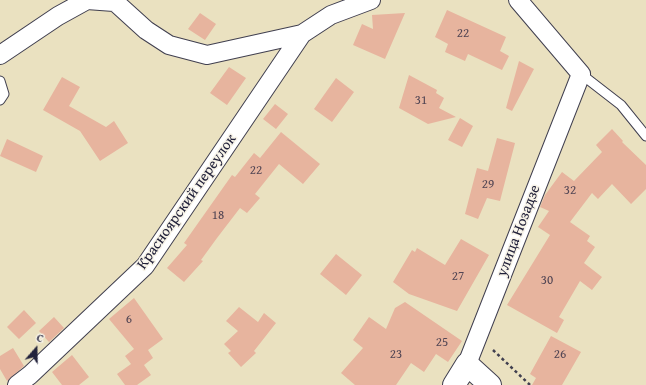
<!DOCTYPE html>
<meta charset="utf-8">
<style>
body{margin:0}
#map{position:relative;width:646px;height:385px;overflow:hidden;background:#eae1c0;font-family:"Gentium Book Plus",serif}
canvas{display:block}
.north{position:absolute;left:16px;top:329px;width:40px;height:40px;-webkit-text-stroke:3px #f7f3e8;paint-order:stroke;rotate:20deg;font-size:11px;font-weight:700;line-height:16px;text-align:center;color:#22223b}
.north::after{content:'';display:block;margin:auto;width:14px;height:18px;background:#22223b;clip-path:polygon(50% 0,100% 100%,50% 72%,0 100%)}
</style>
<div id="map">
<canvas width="646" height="385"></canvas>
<div class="north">С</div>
</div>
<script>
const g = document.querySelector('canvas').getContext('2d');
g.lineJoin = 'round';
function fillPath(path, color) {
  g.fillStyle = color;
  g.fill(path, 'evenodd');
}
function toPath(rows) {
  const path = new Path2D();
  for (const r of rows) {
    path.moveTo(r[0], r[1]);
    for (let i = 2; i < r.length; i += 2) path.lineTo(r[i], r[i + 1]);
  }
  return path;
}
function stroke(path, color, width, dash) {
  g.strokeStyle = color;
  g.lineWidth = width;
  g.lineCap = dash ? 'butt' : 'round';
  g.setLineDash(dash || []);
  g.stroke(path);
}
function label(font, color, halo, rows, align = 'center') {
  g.font = font + ' "Gentium Book Plus",serif';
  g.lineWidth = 3;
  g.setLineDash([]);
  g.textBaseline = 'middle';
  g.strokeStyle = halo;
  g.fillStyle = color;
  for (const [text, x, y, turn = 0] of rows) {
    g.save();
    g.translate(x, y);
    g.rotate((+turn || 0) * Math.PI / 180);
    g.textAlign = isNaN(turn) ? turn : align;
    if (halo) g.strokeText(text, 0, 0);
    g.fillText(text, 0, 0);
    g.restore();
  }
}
fillPath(toPath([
 [447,10,506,37,500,51,509,56,502,70,468,54,465,61,445,52,448,44,435,37],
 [200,13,216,24,205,40,188,29],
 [405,13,385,59,353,45,362,24,373,29,372,15],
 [519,61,534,69,512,111,506,108],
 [229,67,246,78,227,105,210,93],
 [409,75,437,90,436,93,444,98,439,108,456,117,428,124,399,108],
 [62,77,80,87,69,106,106,127,114,121,128,143,100,161,80,131,43,110],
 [336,78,354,92,332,122,314,109],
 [275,104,288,114,276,129,263,119],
 [460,118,473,126,462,147,448,140],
 [612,129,623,141,622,142,646,165,646,189,631,204,612,184,598,199,592,193,570,222,590,236,587,241,595,247,584,263,602,277,592,290,580,281,559,317,564,320,557,333,507,305,550,235,538,227,549,211,540,207,545,195,562,172,574,181,602,152,596,145],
 [281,132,320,164,303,184,279,164,255,194,260,198,247,213,240,208,217,238,201,260,203,261,184,282,167,268,187,245,184,243,232,175,235,177,254,153,260,158],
 [497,138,515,143,500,201,487,198,478,219,465,214,477,168,488,171],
 [7,139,43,156,36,172,0,156],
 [461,239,489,255,457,311,409,294,393,282,412,250,415,252,417,248,445,265],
 [336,254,362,275,346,295,320,274],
 [134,298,163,339,148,350,153,358,144,365,151,375,137,385,125,385,117,374,131,364,125,356,134,349,109,319],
 [405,302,462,341,448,362,436,354,424,372,411,363,396,385,355,385,341,373,363,348,353,340,369,317,386,329,395,308],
 [239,307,258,322,264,313,276,323,254,351,256,353,241,367,228,353,231,351,224,344,238,331,226,321],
 [24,310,36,323,19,339,7,327],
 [54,317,64,328,49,342,39,331],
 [551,336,581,352,562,385,532,385,536,378,530,374],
 [13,348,24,366,7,381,0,369,0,356],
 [72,355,89,377,79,385,62,385,52,372]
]), '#e7b49e');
const service = toPath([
 [581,74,621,105,646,136],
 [0,81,4,94,0,100]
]);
const minor = toPath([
 [113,0,146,30,169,45,207,55,302,34],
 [0,55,58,16,87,0,114,2],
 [467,364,581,74,518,0],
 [17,385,30,375,145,266,302,34,331,15,371,0]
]);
const tertiary = toPath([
 [454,385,467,364,490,385]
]);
stroke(service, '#403f4f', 11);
stroke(minor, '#403f4f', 20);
stroke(tertiary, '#403f4f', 24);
stroke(toPath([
 [493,350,530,385]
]), '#403f4f', 2.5, [3, 3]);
stroke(service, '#fff', 9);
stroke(minor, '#fff', 18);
stroke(tertiary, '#fff', 22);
label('13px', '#534654', null, [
 ["22",463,34],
 ["31",421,101],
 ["22",256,171],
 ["29",488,185],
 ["32",570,191],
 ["18",218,216],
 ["27",458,277],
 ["30",547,281],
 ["6",129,320],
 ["25",442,343],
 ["23",396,355],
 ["26",560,355]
]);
label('15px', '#22223b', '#f7f3e8', [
 ["Красноярский переулок",187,202,-55],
 ["улица Нозадзе",519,231,-69]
]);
</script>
